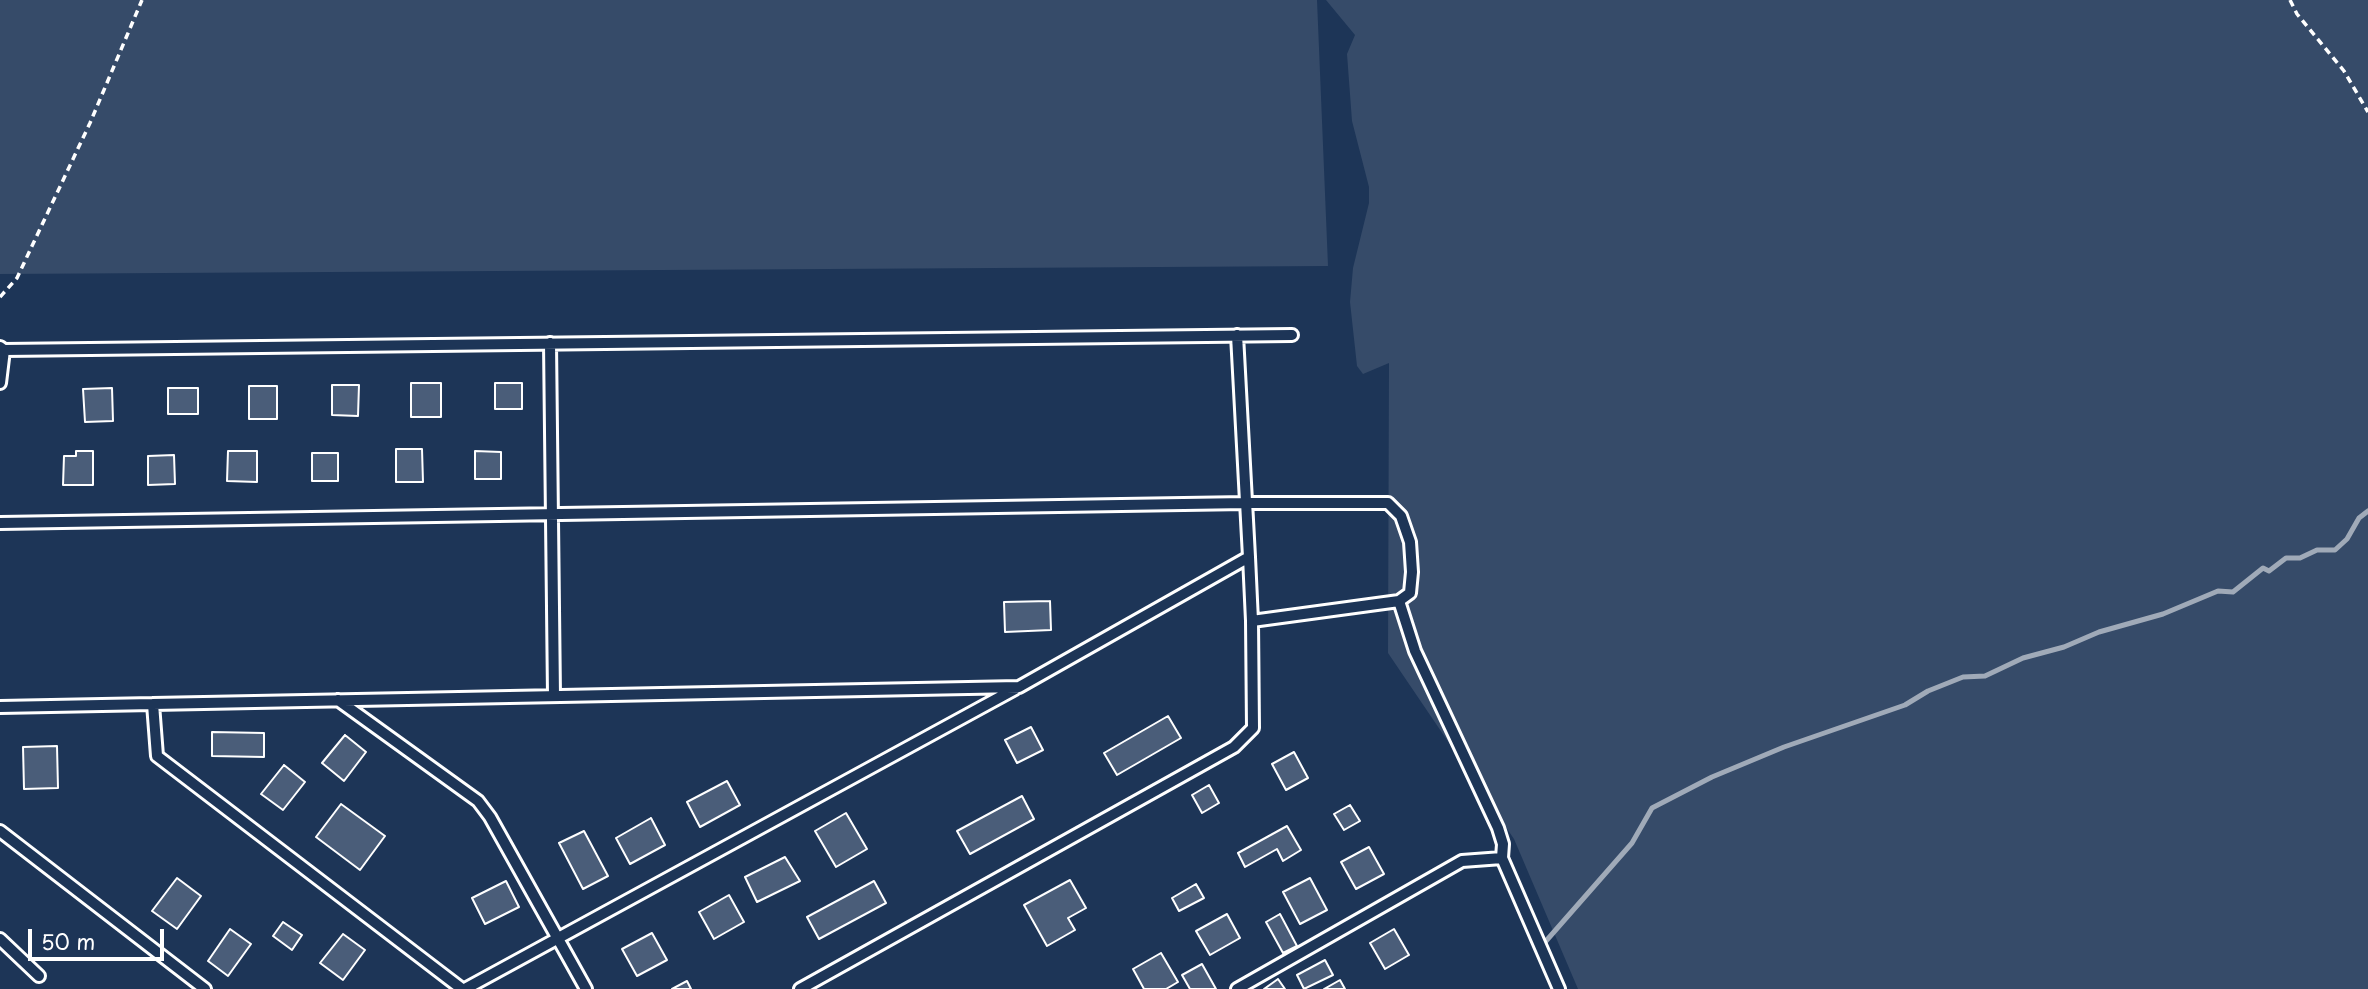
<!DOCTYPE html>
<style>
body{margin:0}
#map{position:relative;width:2368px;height:989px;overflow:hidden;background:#1d3557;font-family:"Playpen Sans",sans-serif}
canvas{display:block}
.scale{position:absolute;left:28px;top:929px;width:136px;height:32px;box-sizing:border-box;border:4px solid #fff;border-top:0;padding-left:9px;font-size:21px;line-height:24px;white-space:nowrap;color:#fff;-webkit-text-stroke:5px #1d3557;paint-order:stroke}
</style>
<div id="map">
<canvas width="2368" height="989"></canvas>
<div class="scale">50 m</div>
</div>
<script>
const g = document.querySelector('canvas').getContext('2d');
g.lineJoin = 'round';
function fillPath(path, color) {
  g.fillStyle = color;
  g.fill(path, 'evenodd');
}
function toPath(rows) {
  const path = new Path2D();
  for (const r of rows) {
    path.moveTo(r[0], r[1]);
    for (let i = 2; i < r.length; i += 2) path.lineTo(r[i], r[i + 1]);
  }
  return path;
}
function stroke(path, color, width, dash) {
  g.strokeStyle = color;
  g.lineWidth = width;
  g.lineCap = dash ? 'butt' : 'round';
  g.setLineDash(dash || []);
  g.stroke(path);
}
fillPath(toPath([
 [0,0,1317,0,1328,266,0,274],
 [1326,0,2368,0,2368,989,1578,989,1514,839,1388,653,1389,363,1363,374,1357,366,1350,302,1353,268,1369,203,1369,187,1352,121,1347,54,1355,35]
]), '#364b69');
stroke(toPath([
 [1546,941,1632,843,1652,808,1712,777,1784,747,1905,705,1928,691,1963,677,1985,676,2023,658,2064,647,2099,632,2163,614,2218,591,2233,592,2263,568,2269,571,2286,558,2300,558,2317,550,2335,550,2347,539,2359,518,2368,511]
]), '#a0aab8', 5);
const building = toPath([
 [411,383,441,383,441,417,411,417,411,383],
 [495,383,522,383,522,409,495,409,495,383],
 [332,385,359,385,358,416,332,415,332,385],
 [249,386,277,386,277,419,249,419,249,386],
 [112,388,113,421,85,422,83,389,112,388],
 [168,388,198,388,198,414,168,414,168,388],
 [396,449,422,449,423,482,396,482,396,449],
 [76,451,93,451,93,485,63,485,64,456,76,456,76,451],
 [228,451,257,451,257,482,227,481,228,451],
 [475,451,501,452,501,479,475,479,475,451],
 [312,453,338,453,338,481,312,481,312,453],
 [174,455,175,484,148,485,148,456,174,455],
 [1050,601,1051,630,1005,632,1004,602,1050,601],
 [1168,716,1181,738,1117,775,1104,753,1168,716],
 [1031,727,1043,750,1017,763,1005,740,1031,727],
 [212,732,264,733,264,757,212,756,212,732],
 [345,735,366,752,344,781,322,763,345,735],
 [57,746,58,788,24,789,23,747,57,746],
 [1294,752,1308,778,1286,790,1272,764,1294,752],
 [284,765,305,782,283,810,261,794,284,765],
 [727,781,740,805,700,827,687,802,727,781],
 [1209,785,1219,803,1202,813,1192,795,1209,785],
 [1022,796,1034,819,970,854,957,831,1022,796],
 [341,804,385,836,360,870,316,837,341,804],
 [1350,805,1360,821,1344,830,1334,814,1350,805],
 [846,813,867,849,836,867,815,831,846,813],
 [651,818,665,845,630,864,616,838,651,818],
 [1287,826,1301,850,1283,861,1277,849,1245,867,1238,853,1287,826],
 [584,831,608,876,583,889,559,843,584,831],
 [1369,847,1384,874,1356,889,1341,862,1369,847],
 [785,857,800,881,757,902,745,877,785,857],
 [177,878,201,896,177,929,152,911,177,878],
 [1310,878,1327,910,1300,924,1283,892,1310,878],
 [1070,880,1086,908,1068,918,1075,930,1047,946,1024,905,1070,880],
 [506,881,519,907,485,924,472,898,506,881],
 [874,881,886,903,819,939,807,917,874,881],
 [1196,884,1204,898,1179,911,1172,898,1196,884],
 [729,895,744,922,714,939,699,912,729,895],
 [1227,914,1240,938,1210,955,1196,931,1227,914],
 [1280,914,1297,946,1283,953,1266,922,1280,914],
 [283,922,302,935,292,950,273,936,283,922],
 [230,929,251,944,228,976,208,961,230,929],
 [1394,929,1409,955,1385,969,1370,943,1394,929],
 [652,933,667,960,637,976,622,949,652,933],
 [343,934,365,950,343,980,320,963,343,934],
 [1161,953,1178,982,1166,989,1144,989,1133,969,1161,953],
 [1325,960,1333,975,1304,989,1297,975,1325,960],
 [1202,964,1216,989,1190,989,1182,975,1202,964],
 [1278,979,1285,989,1264,989,1278,979],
 [1340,980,1345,989,1324,989,1340,980],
 [687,981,691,989,672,989,687,981]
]);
fillPath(building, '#4a5d79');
stroke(building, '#fff', 2);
const service = toPath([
 [550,343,554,696],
 [0,347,4,350,1292,335],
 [0,383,4,350],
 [0,523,1246,503,1388,503,1401,516,1410,542,1412,572,1410,593,1399,601,1252,621,1249,557],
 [1399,601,1415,651,1498,828,1503,844,1502,858,1559,989],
 [338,700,478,801,490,817,586,989],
 [153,704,157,756,462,989],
 [0,707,1019,687,1249,557,1237,335],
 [0,831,205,989],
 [0,939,39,976],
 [465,989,1015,689],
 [800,989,1234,747,1253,728,1252,621],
 [1237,989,1462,861,1502,858]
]);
stroke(service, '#fff', 16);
stroke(toPath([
 [2290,0,2297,14,2344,71,2368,112],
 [0,297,17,278,32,246,90,123,142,0]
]), '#fff', 3.5, [7, 5]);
stroke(service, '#1d3557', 10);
</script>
